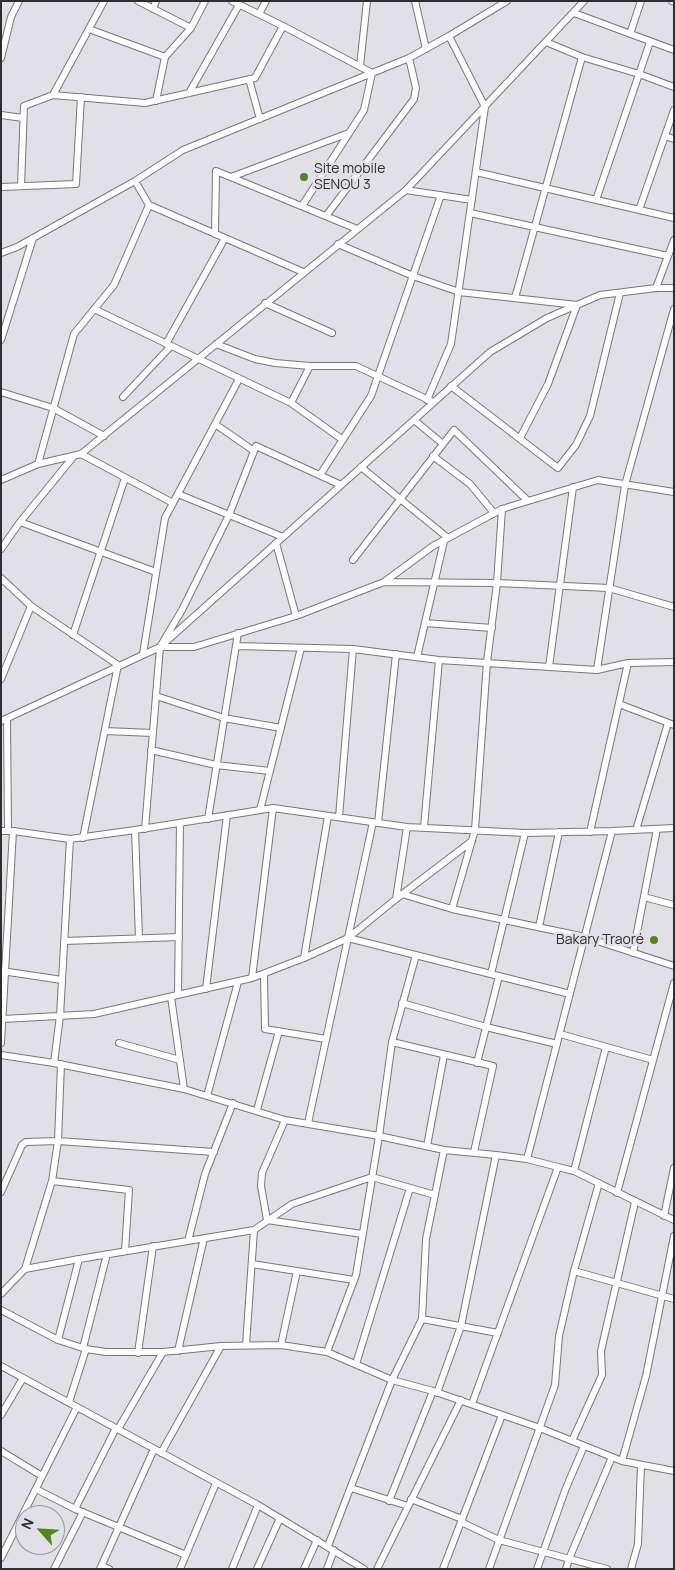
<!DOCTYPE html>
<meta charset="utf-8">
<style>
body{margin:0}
#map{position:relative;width:675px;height:1570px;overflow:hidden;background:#e1e0e7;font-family:Manrope,sans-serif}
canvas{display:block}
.frame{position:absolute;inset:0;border:2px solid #2e2e30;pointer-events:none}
.north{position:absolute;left:15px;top:1505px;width:50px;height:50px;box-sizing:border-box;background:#e1e0e7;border:1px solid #99999e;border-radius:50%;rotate:296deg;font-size:14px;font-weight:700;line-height:20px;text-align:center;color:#2e2e30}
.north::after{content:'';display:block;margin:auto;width:18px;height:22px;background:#50851d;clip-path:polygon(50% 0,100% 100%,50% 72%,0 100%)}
</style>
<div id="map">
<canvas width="675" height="1570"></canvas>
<div class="frame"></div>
<div class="north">N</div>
</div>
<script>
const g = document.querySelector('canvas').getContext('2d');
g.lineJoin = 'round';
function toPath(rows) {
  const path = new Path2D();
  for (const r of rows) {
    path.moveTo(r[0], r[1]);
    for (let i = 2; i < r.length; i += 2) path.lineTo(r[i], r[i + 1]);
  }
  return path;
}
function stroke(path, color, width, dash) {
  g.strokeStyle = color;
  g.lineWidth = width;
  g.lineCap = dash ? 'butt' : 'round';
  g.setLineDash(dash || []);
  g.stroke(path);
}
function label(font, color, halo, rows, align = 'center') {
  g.font = font + ' Manrope,sans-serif';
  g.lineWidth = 5;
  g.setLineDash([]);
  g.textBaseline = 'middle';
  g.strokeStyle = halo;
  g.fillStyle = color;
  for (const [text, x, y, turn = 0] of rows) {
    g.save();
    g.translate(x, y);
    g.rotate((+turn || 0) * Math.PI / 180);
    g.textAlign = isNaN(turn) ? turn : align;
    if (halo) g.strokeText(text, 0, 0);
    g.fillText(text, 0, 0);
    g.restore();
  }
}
const minor = toPath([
 [138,1,191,28],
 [232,1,283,26,372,73,364,110,302,206],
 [415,1,426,49],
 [672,1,674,2],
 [153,9,156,1],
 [574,13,674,50],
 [259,14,266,1],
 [89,29,165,57],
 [630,34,641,1],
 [546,42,582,57,639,74,674,87],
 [1,58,11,17,19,1],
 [360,66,367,1],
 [249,79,260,119],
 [189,93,239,5],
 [53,95,104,1],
 [156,101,165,57,191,28,205,1],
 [1,115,23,118],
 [665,136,674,139],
 [476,172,674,218],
 [231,177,349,133],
 [135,181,149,205,303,272],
 [21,186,24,106,53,95,145,103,255,78,283,26],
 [1,187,76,184,81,97],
 [406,190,472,200],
 [596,200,650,42],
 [639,210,674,110],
 [470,213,668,256],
 [326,216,414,99,416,88,409,58],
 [215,234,216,171,357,229],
 [338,244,413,276,459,292,577,305,548,384,520,438],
 [1,253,17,247,135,181,183,150,409,58,449,36,507,1],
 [656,288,674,240],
 [515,298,582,57],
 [265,303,332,333],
 [94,309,291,403,343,440],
 [1,340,33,238],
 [166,344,225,238],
 [216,344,255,359,275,363,310,366,356,366,431,401],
 [451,386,558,468,576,445,590,416,620,293],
 [1,392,53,408,104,436],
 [123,397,171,346],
 [427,400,451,344,485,107,449,36],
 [291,403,310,366],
 [414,420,443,444],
 [215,424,254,451],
 [81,454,173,503],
 [433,456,470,484,494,513],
 [38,464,74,334,114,285,149,205],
 [361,467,448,538],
 [320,475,371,396,441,195],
 [1,480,38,464,81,454,406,190,584,1],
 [178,494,283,537],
 [20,522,156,572],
 [276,543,296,616],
 [1,549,20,522,74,456],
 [353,560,454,430,528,501],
 [1,578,31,606,118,665,83,838],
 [384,582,497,583,609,588,674,607],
 [425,623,492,628],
 [73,635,125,478],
 [236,646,353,649,439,660,597,670,628,663,674,662],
 [160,647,194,647,296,616,384,582,433,546,502,509,528,501,598,480,674,492],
 [143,654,165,518,239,379],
 [417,657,444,541],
 [549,667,573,487],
 [597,670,625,485,674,309],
 [1,679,31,606],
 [156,696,224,718,281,728],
 [619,704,674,725],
 [7,719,8,831],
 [1,721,160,647,490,352,547,318,600,295,656,288,674,288],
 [105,731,153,733],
 [151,750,216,765,270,771],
 [260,810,301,648],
 [339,817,353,649],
 [208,819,238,633],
 [378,823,396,654],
 [424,827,439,660],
 [145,829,160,647,182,610,229,515,256,446,341,485],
 [135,830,139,938],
 [636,830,668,723],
 [1,831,13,831,70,839,135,830,273,808,407,827,525,833,612,831,674,828],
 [590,832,628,663],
 [402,894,452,909,585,937,674,966],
 [644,897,674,905],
 [396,899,407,827],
 [452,909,475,830,487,662,497,583,502,509],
 [539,927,559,832],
 [348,938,570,994],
 [64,941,179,937],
 [633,953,657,829],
 [304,958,328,816],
 [2,971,62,980],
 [264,974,265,1029,326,1039],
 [491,974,525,833],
 [252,978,273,808],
 [206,989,227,815],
 [178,995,180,823],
 [171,997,184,1089],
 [402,1003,486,1027,557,1044],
 [3,1019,94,1014,252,978,304,958,348,938,396,899,472,841],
 [560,1034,653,1060],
 [392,1042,493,1066,474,1152],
 [1,1043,13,831],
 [119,1043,180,1060],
 [1,1055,54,1063,184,1089,285,1120,379,1136,444,1150,496,1155,527,1159,558,1167,574,1171,674,1220],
 [54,1063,60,1016,70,839],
 [477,1063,499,976],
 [207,1096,238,982],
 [257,1110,279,1031],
 [285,1120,262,1173,261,1186,267,1220,362,1234],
 [308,1123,373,822],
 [427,1146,444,1055],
 [527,1159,612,831],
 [574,1171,606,1047],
 [52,1181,129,1190,125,1251],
 [1,1192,22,1145,26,1142,58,1141,214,1152],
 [617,1193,674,983],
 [664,1216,674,1168],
 [188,1241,205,1174,233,1103],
 [252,1264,354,1280],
 [25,1269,52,1181,58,1141,61,1064],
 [574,1271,674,1299],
 [1,1294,25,1269,79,1259,254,1230,292,1204,372,1177,435,1195],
 [1,1310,58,1340,86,1349,106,1352,163,1352,221,1346,281,1345,327,1352,392,1380,433,1391,540,1428,622,1461,674,1471],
 [422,1319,498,1333],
 [58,1340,79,1259],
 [246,1345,254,1230],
 [281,1345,297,1271],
 [83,1348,107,1254],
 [178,1351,204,1238],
 [327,1352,356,1275,379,1136,392,1042,416,955],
 [138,1353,153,1246],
 [356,1364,410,1188],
 [1,1366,258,1505,364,1569],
 [437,1393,461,1326,496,1155],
 [69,1402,86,1349],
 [472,1404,558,1167],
 [1,1415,23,1378],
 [118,1429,163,1352],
 [572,1441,602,1375,601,1351,635,1202],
 [1,1451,42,1476],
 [161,1453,221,1346],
 [622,1461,646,1376,674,1236],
 [351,1488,408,1506],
 [36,1489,75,1509,186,1555],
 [411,1499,462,1519],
 [389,1501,433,1391],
 [75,1509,116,1428],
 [461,1522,499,1540,607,1569],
 [328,1546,392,1380,422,1319,426,1239,444,1150],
 [1,1558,77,1407],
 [102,1566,109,1569],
 [54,1569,83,1512],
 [100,1569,154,1449],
 [180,1569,216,1483],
 [232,1569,258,1505],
 [257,1569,280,1518],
 [304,1569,317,1540],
 [327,1569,334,1550],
 [377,1569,461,1400],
 [443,1569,502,1415],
 [489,1569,555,1385,559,1336,574,1271,599,1183],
 [537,1569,566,1488,584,1446],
 [566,1569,569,1559,612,1457],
 [631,1569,638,1544,641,1465]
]);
stroke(minor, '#78777d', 8);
stroke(minor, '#fff', 6);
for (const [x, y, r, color] of [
 [304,177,5,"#50851d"],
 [654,940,5,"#50851d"]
]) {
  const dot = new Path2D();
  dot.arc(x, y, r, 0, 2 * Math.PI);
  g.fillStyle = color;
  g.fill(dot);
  stroke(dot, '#e1e0e7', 2);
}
label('14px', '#2e2e30', '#e1e0e7', [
 ["Site mobile",314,169],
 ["SENOU 3",314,185],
 ["Bakary Traoré",644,940,"right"]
], 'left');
</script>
